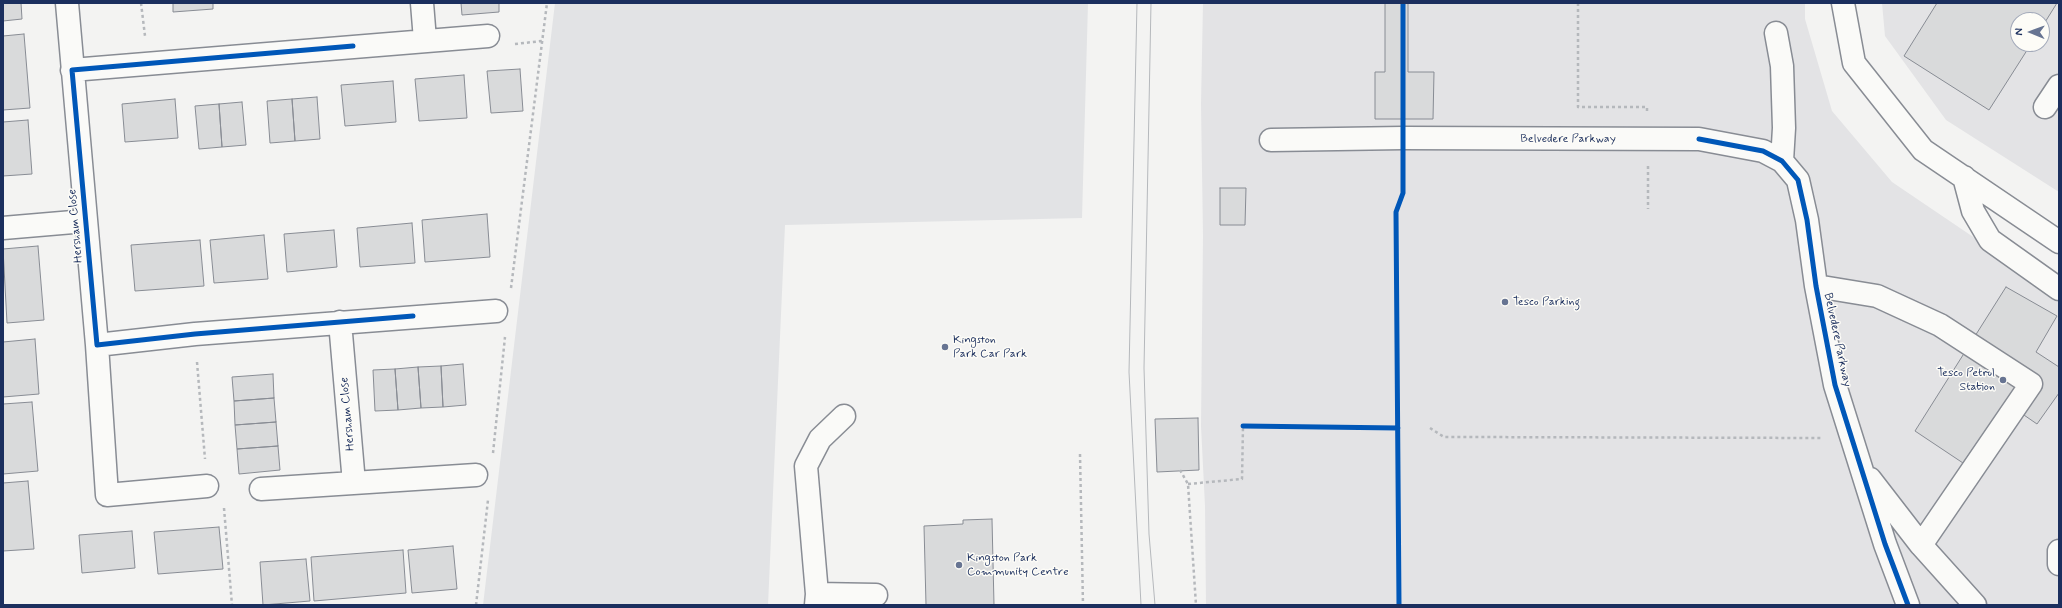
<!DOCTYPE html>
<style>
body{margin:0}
#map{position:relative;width:2062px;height:608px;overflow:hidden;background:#f3f3f2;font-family:Mynerve,sans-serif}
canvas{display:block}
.frame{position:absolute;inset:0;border:4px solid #1b2f5e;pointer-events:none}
.north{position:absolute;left:2010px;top:12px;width:40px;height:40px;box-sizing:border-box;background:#fdfcf7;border:1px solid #a3aaba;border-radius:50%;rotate:271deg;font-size:11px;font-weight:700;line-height:16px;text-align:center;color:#1b2f5e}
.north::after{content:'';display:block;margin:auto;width:14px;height:18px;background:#677492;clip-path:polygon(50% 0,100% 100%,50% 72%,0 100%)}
</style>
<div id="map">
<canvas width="2062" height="608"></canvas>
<div class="frame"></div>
<div class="north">N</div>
</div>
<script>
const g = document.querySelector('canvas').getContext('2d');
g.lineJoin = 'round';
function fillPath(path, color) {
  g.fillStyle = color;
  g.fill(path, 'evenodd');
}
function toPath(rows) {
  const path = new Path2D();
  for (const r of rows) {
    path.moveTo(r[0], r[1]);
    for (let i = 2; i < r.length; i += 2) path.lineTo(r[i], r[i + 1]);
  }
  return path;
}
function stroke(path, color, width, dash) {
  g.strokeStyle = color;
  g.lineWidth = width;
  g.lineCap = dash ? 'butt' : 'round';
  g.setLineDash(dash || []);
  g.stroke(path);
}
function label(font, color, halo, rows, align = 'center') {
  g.font = font + ' Mynerve,sans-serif';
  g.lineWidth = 3;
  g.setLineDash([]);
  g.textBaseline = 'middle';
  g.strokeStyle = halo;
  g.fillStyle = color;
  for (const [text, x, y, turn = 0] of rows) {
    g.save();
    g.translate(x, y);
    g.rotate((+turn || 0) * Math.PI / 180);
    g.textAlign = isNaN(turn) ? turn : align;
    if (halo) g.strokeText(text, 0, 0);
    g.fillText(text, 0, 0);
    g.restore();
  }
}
fillPath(toPath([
 [1203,3,1805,3,1805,19,1832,111,1892,182,2059,295,2059,605,1206,605,1205,506,1201,426,1203,236,1201,104],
 [1882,3,2059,3,2059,192,1946,120,1885,36],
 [2018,20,2042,20,2042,44,2018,44]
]), '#e3e3e5');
fillPath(toPath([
 [555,3,1088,3,1082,218,785,225,768,605,483,605]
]), '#e2e3e5');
const building = toPath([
 [3,3,21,3,22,19,3,21,3,3],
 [173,3,213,3,213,9,173,12,173,3],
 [461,3,499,3,499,12,462,15,461,3],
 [1385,3,1408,3,1408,72,1434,72,1433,119,1375,119,1375,72,1385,72,1385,3],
 [1937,3,2057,3,2042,27,2042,20,2018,20,2018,44,2031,44,1989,110,1904,56,1937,3],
 [24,34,30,108,3,110,3,36,24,34],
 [520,69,523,111,491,113,487,71,520,69],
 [464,75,467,118,419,121,415,79,464,75],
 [393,81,396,122,345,126,341,85,393,81],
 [317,97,320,139,295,141,292,99,317,97],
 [175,99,178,138,125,142,122,104,175,99],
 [292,99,295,141,270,143,267,101,292,99],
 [242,102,246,145,222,147,219,104,242,102],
 [219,104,222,147,199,149,195,106,219,104],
 [28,120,32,174,3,176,3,122,28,120],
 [1220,188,1246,188,1245,225,1220,225,1220,188],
 [487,214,490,257,425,262,422,220,487,214],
 [412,223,415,263,360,267,357,228,412,223],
 [334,230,337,267,287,272,284,234,334,230],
 [264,235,268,279,214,283,210,240,264,235],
 [200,240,204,286,135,291,131,245,200,240],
 [38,246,44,320,7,323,3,249,38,246],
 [2006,287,2057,316,2036,352,2059,367,2059,393,2037,424,2005,402,1963,463,1915,431,2006,287],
 [35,339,39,394,3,397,3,342,35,339],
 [463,364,466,405,443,407,441,366,463,364],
 [441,366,443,407,421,408,418,367,441,366],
 [418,367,421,408,398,410,395,369,418,367],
 [395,369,398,410,375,411,373,370,395,369],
 [273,374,274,398,234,401,232,377,273,374],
 [274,398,276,422,235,425,234,401,274,398],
 [32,402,38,471,3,474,3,404,32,402],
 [1198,418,1199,470,1157,472,1155,419,1198,418],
 [276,422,278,446,237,449,235,425,276,422],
 [278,446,280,470,239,474,237,449,278,446],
 [28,481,34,549,3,551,3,483,28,481],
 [992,519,994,605,926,605,924,526,963,524,963,520,992,519],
 [219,527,223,569,158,574,154,532,219,527],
 [132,531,135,568,82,573,79,535,132,531],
 [453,546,457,589,412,593,408,550,453,546],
 [403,550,406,593,314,601,311,557,403,550],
 [306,559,310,601,263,605,260,562,306,559]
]);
fillPath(building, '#d9dadb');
stroke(building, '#888c94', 1);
const minor = toPath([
 [67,3,97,345,107,495,207,486],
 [422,3,425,40],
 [1843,3,1854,63,1923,150,2059,242],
 [1776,33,1782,66,1784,128,1782,161],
 [72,70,488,36],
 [2045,107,2059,86],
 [1271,140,1403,138,1699,139,1763,151,1782,161,1798,180,1807,220,1816,286,1835,385,1885,544,1908,605],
 [1964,177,1973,211,1990,240,2059,289],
 [3,228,85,221],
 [1816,286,1877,296,1940,325,2031,384,1921,545],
 [340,322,354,483],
 [97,345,195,334,496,311],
 [1870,479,1921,545,1975,605],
 [261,489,476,475],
 [2059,551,2059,564],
 [817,594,876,595],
 [816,605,817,594,806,466,820,439,844,416]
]);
stroke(minor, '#888c94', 25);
stroke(toPath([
 [141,3,145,36],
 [1578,3,1578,107,1647,107,1647,111],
 [515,44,542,41],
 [1648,166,1648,209],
 [511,288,547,3],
 [197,362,205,459],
 [1430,428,1444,437,1463,437,1823,438],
 [493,453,505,337],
 [1080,454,1083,605],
 [1180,470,1188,484,1196,605],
 [1188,484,1242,479,1243,426],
 [224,508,232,605],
 [476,605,488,500]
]), '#b5b8bc', 2.5, [3, 3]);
stroke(minor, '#fafaf8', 22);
stroke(toPath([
 [1137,3,1129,372,1141,605],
 [1151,3,1144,368,1149,534,1155,605]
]), '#b5b8bc', 1);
stroke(toPath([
 [353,46,72,70,97,345,195,334,413,316],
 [1699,139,1763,151,1782,161,1798,180,1807,220,1816,286,1835,385,1885,544,1908,605],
 [1243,426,1398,428],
 [1399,605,1396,212,1403,193,1403,3]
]), '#0057b8', 5);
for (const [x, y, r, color] of [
 [1505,302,4,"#677492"],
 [945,347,4,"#677492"],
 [2003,380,4,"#677492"],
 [959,565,4,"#677492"]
]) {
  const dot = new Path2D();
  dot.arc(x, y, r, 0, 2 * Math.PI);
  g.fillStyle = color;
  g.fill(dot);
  stroke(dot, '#fdfcf7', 1.5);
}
label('12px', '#1b2f5e', '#fdfcf7', [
 ["Belvedere Parkway",1568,139],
 ["Hersham Close",76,226,-95],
 ["Belvedere Parkway",1837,340,78],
 ["Hersham Close",348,414,-95]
]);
label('12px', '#1b2f5e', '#fdfcf7', [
 ["Tesco Parking",1513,302],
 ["Kingston",953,340],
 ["Park Car Park",953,354],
 ["Tesco Petrol",1995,373,"right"],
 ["Station",1995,387,"right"],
 ["Kingston Park",967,558],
 ["Community Centre",967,572]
], 'left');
</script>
